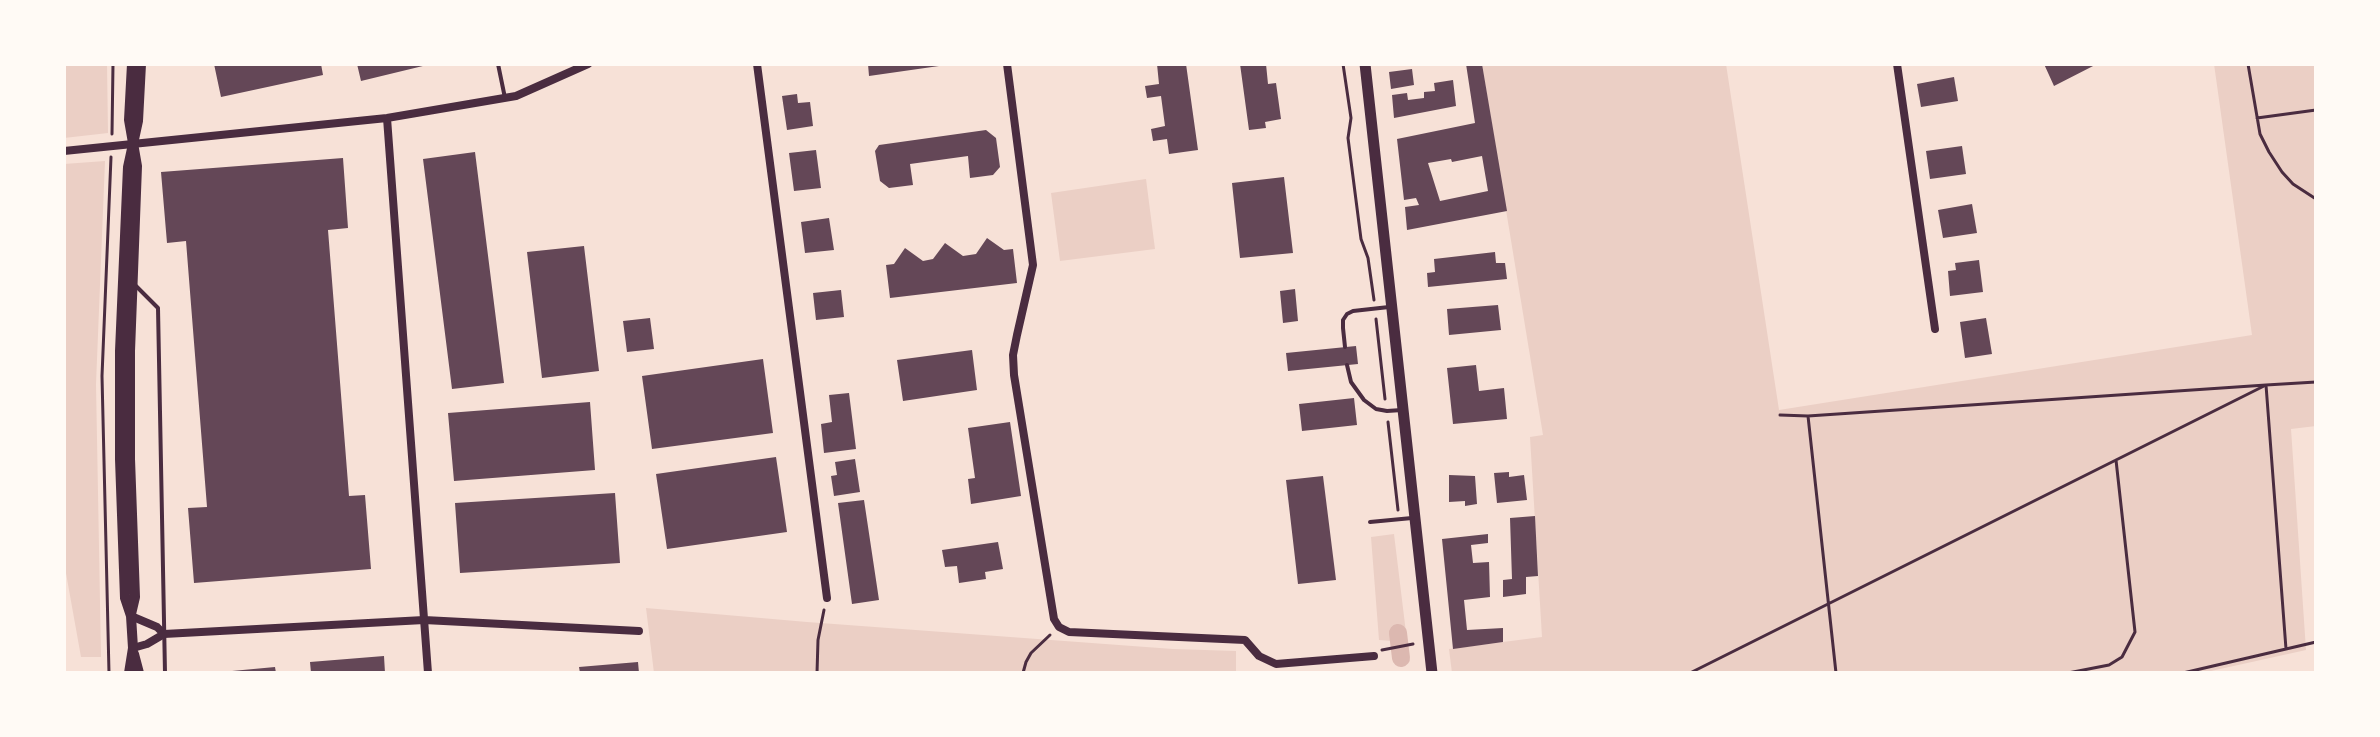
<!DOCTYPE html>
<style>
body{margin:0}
#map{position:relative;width:2380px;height:737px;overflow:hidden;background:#f7e1d7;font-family:"Source Sans 3",sans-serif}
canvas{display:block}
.frame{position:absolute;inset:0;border:66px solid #fffaf5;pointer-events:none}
</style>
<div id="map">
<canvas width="2380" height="737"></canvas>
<div class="frame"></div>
</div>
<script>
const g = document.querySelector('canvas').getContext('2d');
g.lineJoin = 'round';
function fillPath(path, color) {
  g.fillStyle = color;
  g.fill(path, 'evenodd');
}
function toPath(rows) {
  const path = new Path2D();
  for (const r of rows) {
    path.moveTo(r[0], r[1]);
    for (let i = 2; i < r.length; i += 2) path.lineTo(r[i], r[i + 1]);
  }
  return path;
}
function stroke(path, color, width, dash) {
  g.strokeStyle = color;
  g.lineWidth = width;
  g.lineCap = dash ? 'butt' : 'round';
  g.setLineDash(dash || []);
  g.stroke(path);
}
fillPath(toPath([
 [64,64,107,64,108,133,64,138],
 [1482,64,1726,64,1779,410,2252,335,2214,64,2316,64,2316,426,2291,429,2306,650,2202,673,1452,673,1449,649,1542,637,1530,437,1543,435],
 [105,161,96,384,101,657,81,657,64,562,64,164],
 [1146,179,1155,249,1060,261,1051,193],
 [1394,534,1407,641,1403,642,1402,636,1398,633,1395,634,1393,641,1379,640,1371,537],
 [646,608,807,622,1173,649,1236,651,1236,673,654,673]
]), '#ebcfc5');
stroke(toPath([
 [1398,633,1401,658]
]), '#dcb8b0', 18);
fillPath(toPath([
 [214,64,321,64,323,75,221,97],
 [357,64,427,64,427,65,361,81],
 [868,64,938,64,939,66,869,76],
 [1157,64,1186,64,1198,150,1169,154,1167,139,1153,141,1151,129,1165,126,1161,96,1147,98,1145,86,1159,84],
 [1240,64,1266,64,1268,84,1276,83,1281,119,1265,122,1266,128,1249,130],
 [1466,64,1482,64,1507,211,1407,230,1405,207,1419,205,1416,198,1404,200,1397,139,1475,123],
 [1482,156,1488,191,1440,201,1428,163,1451,159,1452,162],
 [2044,64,2097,64,2054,86],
 [1412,69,1414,85,1391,89,1389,72],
 [1954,77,1958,101,1921,107,1917,84],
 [1453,80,1456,106,1394,118,1392,95,1407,93,1408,100,1424,98,1424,92,1435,91,1434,83],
 [797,94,798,103,810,102,813,126,787,130,782,96],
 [986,130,996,138,1000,167,993,175,970,178,968,156,910,164,913,185,889,188,880,181,875,151,879,145],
 [1962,146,1966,174,1930,179,1926,151],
 [816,150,821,188,794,191,789,153],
 [475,152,504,383,452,389,423,159],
 [343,158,348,228,328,230,349,496,365,495,371,569,194,583,188,508,207,507,186,241,167,243,161,172],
 [1284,177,1293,253,1240,258,1232,183],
 [1972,204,1977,233,1943,238,1938,210],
 [829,218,834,250,805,253,801,222],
 [987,238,1004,250,1013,249,1017,283,890,298,886,265,894,264,905,248,923,261,933,259,945,243,963,256,976,254],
 [584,246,599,371,542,378,527,252],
 [1495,252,1496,263,1505,263,1507,279,1428,287,1427,273,1435,272,1434,259],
 [1979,260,1983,292,1950,296,1948,271,1956,270,1955,263],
 [1295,289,1298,321,1283,323,1280,291],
 [841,290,844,317,816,320,813,293],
 [1498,305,1501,330,1449,335,1447,309],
 [650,318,654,349,627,352,623,321],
 [1986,318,1992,354,1965,358,1960,322],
 [1356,346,1358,364,1288,371,1286,353],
 [972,350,977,390,903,401,897,360],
 [763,359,773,433,652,449,642,376],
 [1476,365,1479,391,1504,388,1507,419,1453,424,1447,368],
 [849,393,856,449,824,453,821,424,832,422,829,395],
 [1354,398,1357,425,1302,431,1299,404],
 [590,402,595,470,454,481,448,413],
 [1010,422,1021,496,971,504,968,479,975,478,968,428],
 [776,457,787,532,667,549,656,474],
 [855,459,860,492,834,496,831,476,837,475,835,462],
 [1509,472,1509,477,1524,475,1527,500,1497,503,1494,473],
 [1449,475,1475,476,1477,504,1465,506,1465,501,1449,502],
 [1323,476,1336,580,1298,584,1286,480],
 [615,493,620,563,460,573,455,503],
 [864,500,879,600,852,604,838,503],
 [1535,516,1538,576,1526,577,1526,594,1503,597,1503,580,1512,579,1510,518],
 [1488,534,1488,543,1471,545,1473,563,1489,562,1490,597,1464,600,1467,630,1503,628,1503,642,1453,649,1442,539],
 [998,542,1003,569,985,572,986,579,959,583,957,566,945,567,942,550],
 [384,656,385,673,311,673,310,662],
 [638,662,639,673,580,673,579,667],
 [275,667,276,673,232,673,232,671]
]), '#644757');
stroke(toPath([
 [1343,64,1351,118,1348,138,1361,239,1368,258,1374,300],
 [2248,64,2260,134,2269,152,2282,172,2293,184,2316,199],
 [2257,118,2316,110],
 [112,134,113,64],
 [1376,319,1385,399],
 [1780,415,1808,416,2266,385,2286,649],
 [1808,416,1836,673],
 [1388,422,1398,510],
 [1382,650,1413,644],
 [109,673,102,376,111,157],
 [817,673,818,640,824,610],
 [1023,673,1026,662,1031,653,1050,635],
 [1690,673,2266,385,2316,382],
 [2068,673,2109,665,2122,657,2135,632,2116,460],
 [2183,673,2316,642]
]), '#4a2c40', 3);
stroke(toPath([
 [498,64,505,98],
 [135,285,158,308,165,673],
 [1345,347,1343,328,1343,320,1347,314,1353,311,1389,307],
 [1347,365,1351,382,1364,400,1376,409,1387,411,1402,410],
 [1370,522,1412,518]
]), '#4a2c40', 4);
stroke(toPath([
 [757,64,827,598],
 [1007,64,1033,265,1017,335,1013,355,1014,375,1054,619,1059,627,1069,632,1245,640,1259,656,1276,664,1374,656],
 [1897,64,1935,329],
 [387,118,428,673],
 [64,151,387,118,516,96,588,64],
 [131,616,157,627,164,634],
 [133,648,147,644,164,634,424,620,639,631]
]), '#4a2c40', 8);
stroke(toPath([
 [131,614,135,597,130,459,130,351,137,166,129,120,132,64],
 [134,654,139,673],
 [129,673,133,648,131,616,125,598,120,459,120,351,128,167,138,121,141,64]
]), '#4a2c40', 10);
stroke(toPath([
 [1365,64,1432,673]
]), '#4a2c40', 11);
</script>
